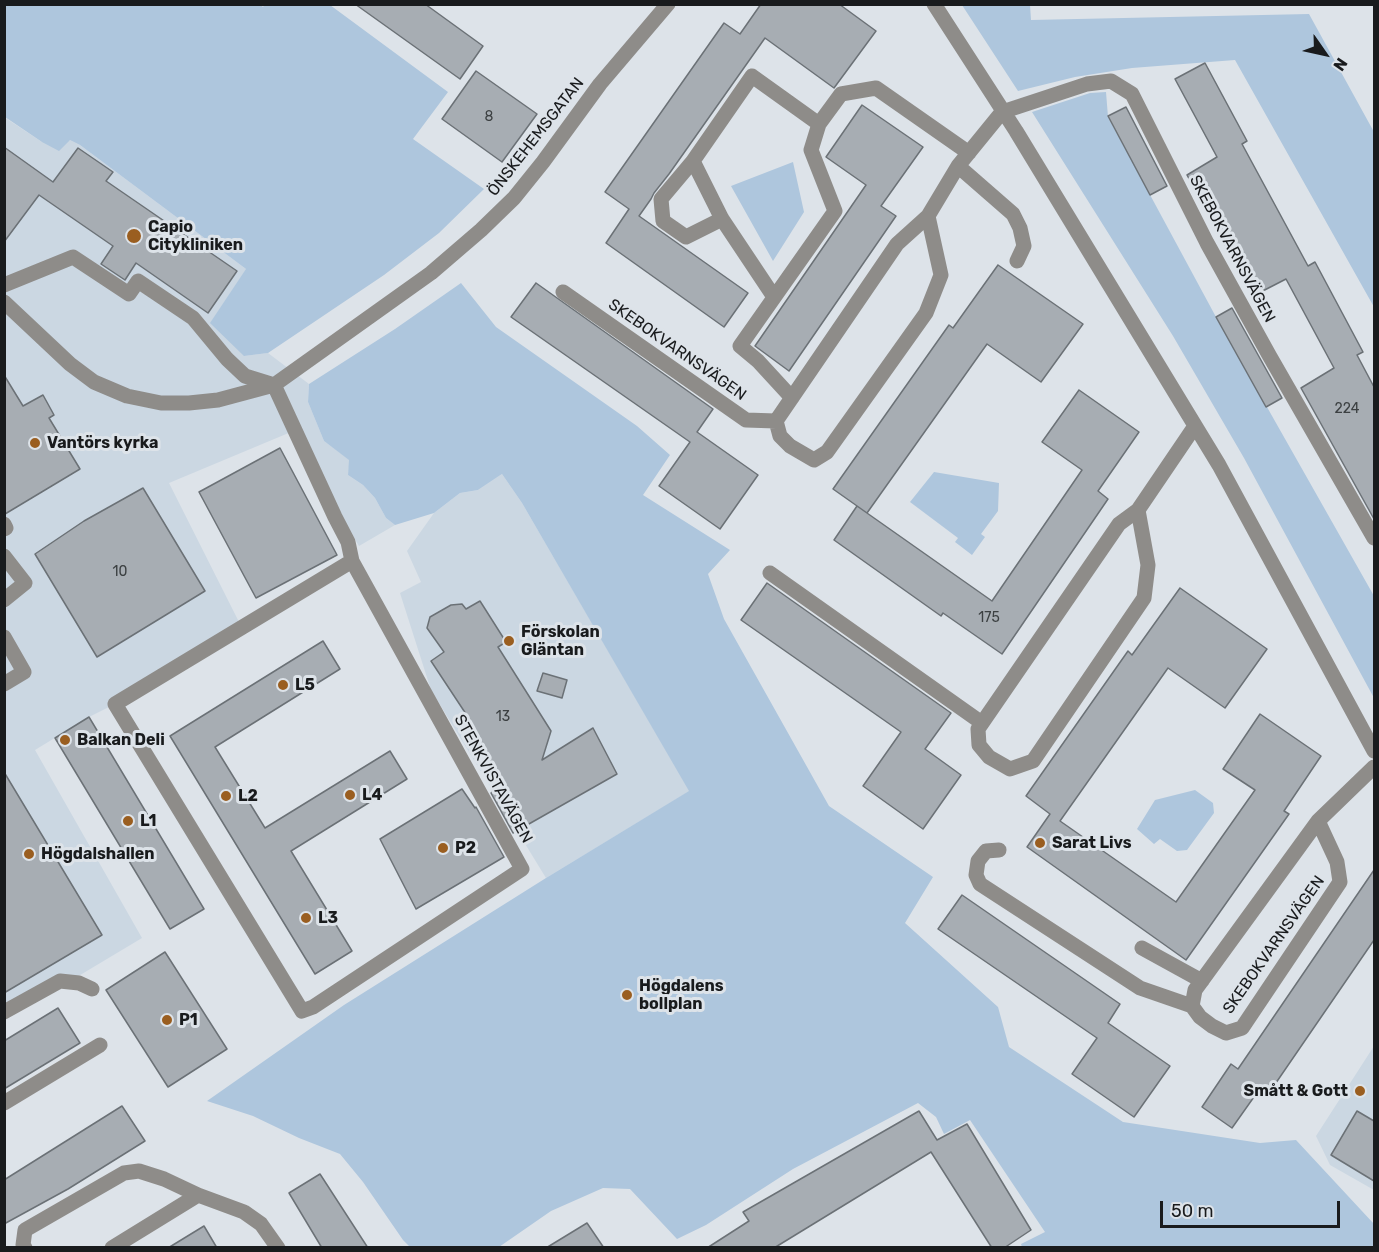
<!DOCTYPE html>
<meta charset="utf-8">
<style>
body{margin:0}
#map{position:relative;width:1379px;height:1252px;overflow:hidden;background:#dde3e9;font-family:Rubik,sans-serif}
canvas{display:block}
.frame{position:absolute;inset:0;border:6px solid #191b1d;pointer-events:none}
.north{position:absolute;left:1295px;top:24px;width:60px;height:60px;-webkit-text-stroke:4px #dde3e9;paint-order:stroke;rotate:124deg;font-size:16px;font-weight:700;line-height:24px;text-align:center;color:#191b1d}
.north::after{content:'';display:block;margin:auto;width:21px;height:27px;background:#191b1d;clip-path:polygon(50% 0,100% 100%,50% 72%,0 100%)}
.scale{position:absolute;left:1160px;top:1201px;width:180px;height:27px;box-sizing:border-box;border:3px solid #191b1d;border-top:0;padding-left:8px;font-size:18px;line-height:21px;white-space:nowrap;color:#191b1d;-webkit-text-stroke:4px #dde3e9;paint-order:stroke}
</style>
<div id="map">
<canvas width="1379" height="1252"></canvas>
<div class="frame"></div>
<div class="north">N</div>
<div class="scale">50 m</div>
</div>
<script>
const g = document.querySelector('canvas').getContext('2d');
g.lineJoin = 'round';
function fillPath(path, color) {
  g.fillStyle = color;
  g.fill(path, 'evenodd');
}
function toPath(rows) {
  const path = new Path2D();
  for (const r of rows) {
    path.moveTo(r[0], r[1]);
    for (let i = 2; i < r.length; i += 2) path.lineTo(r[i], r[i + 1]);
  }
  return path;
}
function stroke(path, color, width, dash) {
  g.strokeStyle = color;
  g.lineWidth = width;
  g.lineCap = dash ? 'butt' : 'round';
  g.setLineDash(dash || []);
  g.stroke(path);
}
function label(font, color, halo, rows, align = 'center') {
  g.font = font + ' Rubik,sans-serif';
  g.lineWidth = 6;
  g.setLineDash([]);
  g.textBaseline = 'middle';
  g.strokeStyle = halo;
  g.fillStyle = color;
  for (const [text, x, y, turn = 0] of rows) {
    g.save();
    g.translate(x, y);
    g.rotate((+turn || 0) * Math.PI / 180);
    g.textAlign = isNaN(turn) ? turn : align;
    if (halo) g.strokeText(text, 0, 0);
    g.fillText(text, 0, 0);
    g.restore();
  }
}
fillPath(toPath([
 [4,117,42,142,70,140,80,145,246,269,244,356,268,353,309,384,308,402,324,441,350,460,348,475,363,485,375,498,386,518,395,525,359,546,291,432,169,483,239,622,115,704,89,717,35,750,142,938,5,1020],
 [502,474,522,503,690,791,546,878,431,690,400,593,421,582,407,551,434,513,460,493,478,490],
 [1374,1046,1374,1190,1330,1165,1316,1136]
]), '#cbd7e2');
fillPath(toPath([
 [260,4,263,7,265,4,330,5,448,92,413,139,484,189,439,233,384,275,268,353,244,356,210,323,246,269,80,145,70,140,59,151,42,142,5,117,4,5],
 [962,5,1030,5,1031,20,1309,14,1374,132,1374,307,1235,60,1132,68,1075,77,1018,91],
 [1106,92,1108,117,1216,317,1374,596,1374,698,1244,458,1173,336,1032,112,1090,93],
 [793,162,804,212,773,261,731,186],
 [461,283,496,327,637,426,670,455,643,495,730,550,708,574,724,619,829,806,933,877,905,923,998,1007,1009,1047,1123,1122,1260,1143,1296,1140,1374,1224,1374,1247,1022,1247,1021,1244,1045,1232,970,1120,944,1134,936,1117,918,1103,793,1169,706,1225,677,1239,630,1189,603,1188,551,1211,499,1247,410,1247,403,1240,363,1182,340,1154,299,1138,253,1116,207,1101,344,1005,546,878,689,791,522,503,502,474,478,490,460,493,434,513,395,525,386,518,375,498,363,485,348,475,349,460,324,441,308,402,309,384,395,329],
 [934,472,999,483,998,511,981,534,985,537,972,555,955,542,958,538,910,502],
 [1195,790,1213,803,1214,813,1187,850,1177,851,1160,839,1154,844,1137,829,1155,800]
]), '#aec6dd');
const building = toPath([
 [355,4,425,4,483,46,460,79,355,4],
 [761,4,839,4,876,31,834,88,765,38,669,174,654,193,651,199,639,216,748,293,724,327,606,243,629,209,605,192,724,23,740,34,761,4],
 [1205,63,1247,141,1242,144,1308,266,1315,262,1363,352,1357,355,1374,387,1374,519,1301,388,1334,368,1286,279,1253,296,1187,175,1217,157,1175,79,1205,63],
 [476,71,537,114,502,162,442,119,476,71],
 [862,105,923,147,881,206,896,216,789,371,755,346,866,185,826,157,862,105],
 [1126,107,1167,186,1150,195,1108,116,1126,107],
 [4,147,53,182,78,148,113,172,106,181,237,271,208,313,136,263,125,280,101,264,113,246,39,195,4,242,4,147],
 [998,265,1083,324,1041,382,987,344,867,513,833,489,949,325,953,328,998,265],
 [536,283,713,409,697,432,758,475,720,529,659,486,690,442,511,317,536,283],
 [1232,308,1282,398,1266,407,1216,317,1232,308],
 [4,375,23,406,43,395,54,415,49,418,80,469,5,514,4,375],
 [1079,390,1139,432,1098,491,1108,499,1002,654,943,613,941,616,834,540,857,506,992,601,1082,470,1042,442,1079,390],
 [280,448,337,555,256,598,199,492,280,448],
 [143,488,205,591,97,657,35,554,84,521,143,488],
 [767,583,951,713,925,749,961,775,923,829,863,786,901,732,741,620,767,583],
 [1180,588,1267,649,1225,708,1168,668,1060,821,1176,902,1255,790,1223,769,1260,714,1321,756,1284,811,1289,814,1186,960,1027,847,1050,814,1026,796,1128,651,1132,655,1180,588],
 [480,601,506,642,498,647,551,731,542,760,593,728,617,774,513,833,491,793,504,781,461,720,466,714,431,661,444,652,427,628,430,617,451,605,462,604,466,609,480,601],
 [323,641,340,669,215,747,265,828,390,751,407,779,291,851,352,951,315,974,170,736,323,641],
 [543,673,567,680,562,698,537,691,543,673],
 [89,717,204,909,170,929,55,738,89,717],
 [4,772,102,935,4,993,4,772],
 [462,789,475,808,476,807,504,857,416,909,380,839,462,789],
 [1374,870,1374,940,1269,1093,1261,1087,1232,1128,1202,1107,1231,1064,1238,1069,1374,870],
 [962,895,1120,1004,1108,1023,1170,1066,1134,1117,1072,1074,1097,1038,938,929,962,895],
 [165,952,227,1049,168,1087,106,990,165,952],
 [58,1008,80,1043,4,1089,4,1041,58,1008],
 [122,1106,145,1141,68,1189,4,1224,4,1180,122,1106],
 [919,1111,937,1140,967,1124,1031,1230,1004,1248,992,1248,931,1152,774,1248,707,1248,749,1221,743,1212,919,1111],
 [1357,1111,1374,1121,1374,1181,1331,1155,1357,1111],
 [320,1174,368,1248,322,1248,289,1193,320,1174],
 [587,1223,604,1248,546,1248,587,1223],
 [204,1226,217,1248,168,1248,204,1226]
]);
fillPath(building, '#a7adb3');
stroke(building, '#6b7176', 1.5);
stroke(toPath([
 [934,4,1016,131,1219,465,1374,751],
 [693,161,661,199,663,221,686,237,722,219],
 [958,166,1013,214,1020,228,1024,246,1017,261],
 [928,216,941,275,926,313,827,452,814,460,790,446,780,436,776,421,897,244,928,216,958,166,1002,112,1087,84,1111,81,1132,94,1207,243,1269,355,1374,538],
 [4,285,73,257,129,294,138,281,193,318,227,359,245,376,274,385,335,517,348,542,352,561,522,869,313,1007,302,1011,115,704,352,561],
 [563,292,746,420,776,421],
 [774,297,722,219,693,161,752,76,819,124,841,94,876,88,969,153],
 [4,302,70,364,94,382,127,396,161,403,189,403,218,400,274,385,431,273,481,230,514,198,543,162,600,84,668,4],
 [792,398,758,361,740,346,835,211,811,150,819,124],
 [1138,510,1148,565,1144,598,1033,761,1010,769,989,757,979,745,978,729,1119,524,1138,510,1195,426],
 [4,524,6,528,4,529],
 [4,556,25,583,4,600],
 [770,573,982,723],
 [4,637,24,672,4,684],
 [1318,821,1337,862,1340,882,1242,1028,1226,1033,1212,1026,1200,1017,1192,1006,1195,990,1318,821,1374,767],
 [999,850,986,851,978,861,976,875,980,884,1140,988,1192,1006],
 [1142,948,1202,981],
 [4,1012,60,981,79,983,92,989],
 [4,1103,100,1045],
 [25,1248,23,1245,25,1230,124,1173,139,1171,164,1179,198,1195,244,1212,261,1224,278,1248],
 [112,1248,198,1195]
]), '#8e8c89', 15);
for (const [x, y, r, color] of [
 [134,236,8,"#9a5e20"],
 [35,443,6,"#9a5e20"],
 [509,641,6,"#9a5e20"],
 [283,685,6,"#9a5e20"],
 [65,740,6,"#9a5e20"],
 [350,795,6,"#9a5e20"],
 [226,796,6,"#9a5e20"],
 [128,821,6,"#9a5e20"],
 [1040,843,6,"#9a5e20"],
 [443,848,6,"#9a5e20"],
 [29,854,6,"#9a5e20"],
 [306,918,6,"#9a5e20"],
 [627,995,6,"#9a5e20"],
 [167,1020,6,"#9a5e20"],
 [1360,1091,6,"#9a5e20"]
]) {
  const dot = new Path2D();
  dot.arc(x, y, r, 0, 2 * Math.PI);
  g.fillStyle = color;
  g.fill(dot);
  stroke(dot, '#dde3e9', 2);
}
label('14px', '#3c4042', null, [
 ["8",489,117],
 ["224",1347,409],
 ["10",120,572],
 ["175",989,618],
 ["13",503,717]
]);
label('16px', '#191b1d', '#dde3e9', [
 ["ÖNSKEHEMSGATAN",536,137,-52],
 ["SKEBOKVARNSVÄGEN",1232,249,62],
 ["SKEBOKVARNSVÄGEN",677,350,35],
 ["STENKVISTAVÄGEN",493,779,61],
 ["SKEBOKVARNSVÄGEN",1274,945,-55]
]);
label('bold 16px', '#191b1d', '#dde3e9', [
 ["Capio",148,227],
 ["Citykliniken",148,245],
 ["Vantörs kyrka",47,443],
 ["Förskolan",521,632],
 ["Gläntan",521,650],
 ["L5",295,685],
 ["Balkan Deli",77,740],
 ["L4",362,795],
 ["L2",238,796],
 ["L1",140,821],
 ["Sarat Livs",1052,843],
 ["P2",455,848],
 ["Högdalshallen",41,854],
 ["L3",318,918],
 ["Högdalens",639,986],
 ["bollplan",639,1004],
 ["P1",179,1020],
 ["Smått & Gott",1348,1091,"right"]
], 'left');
</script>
